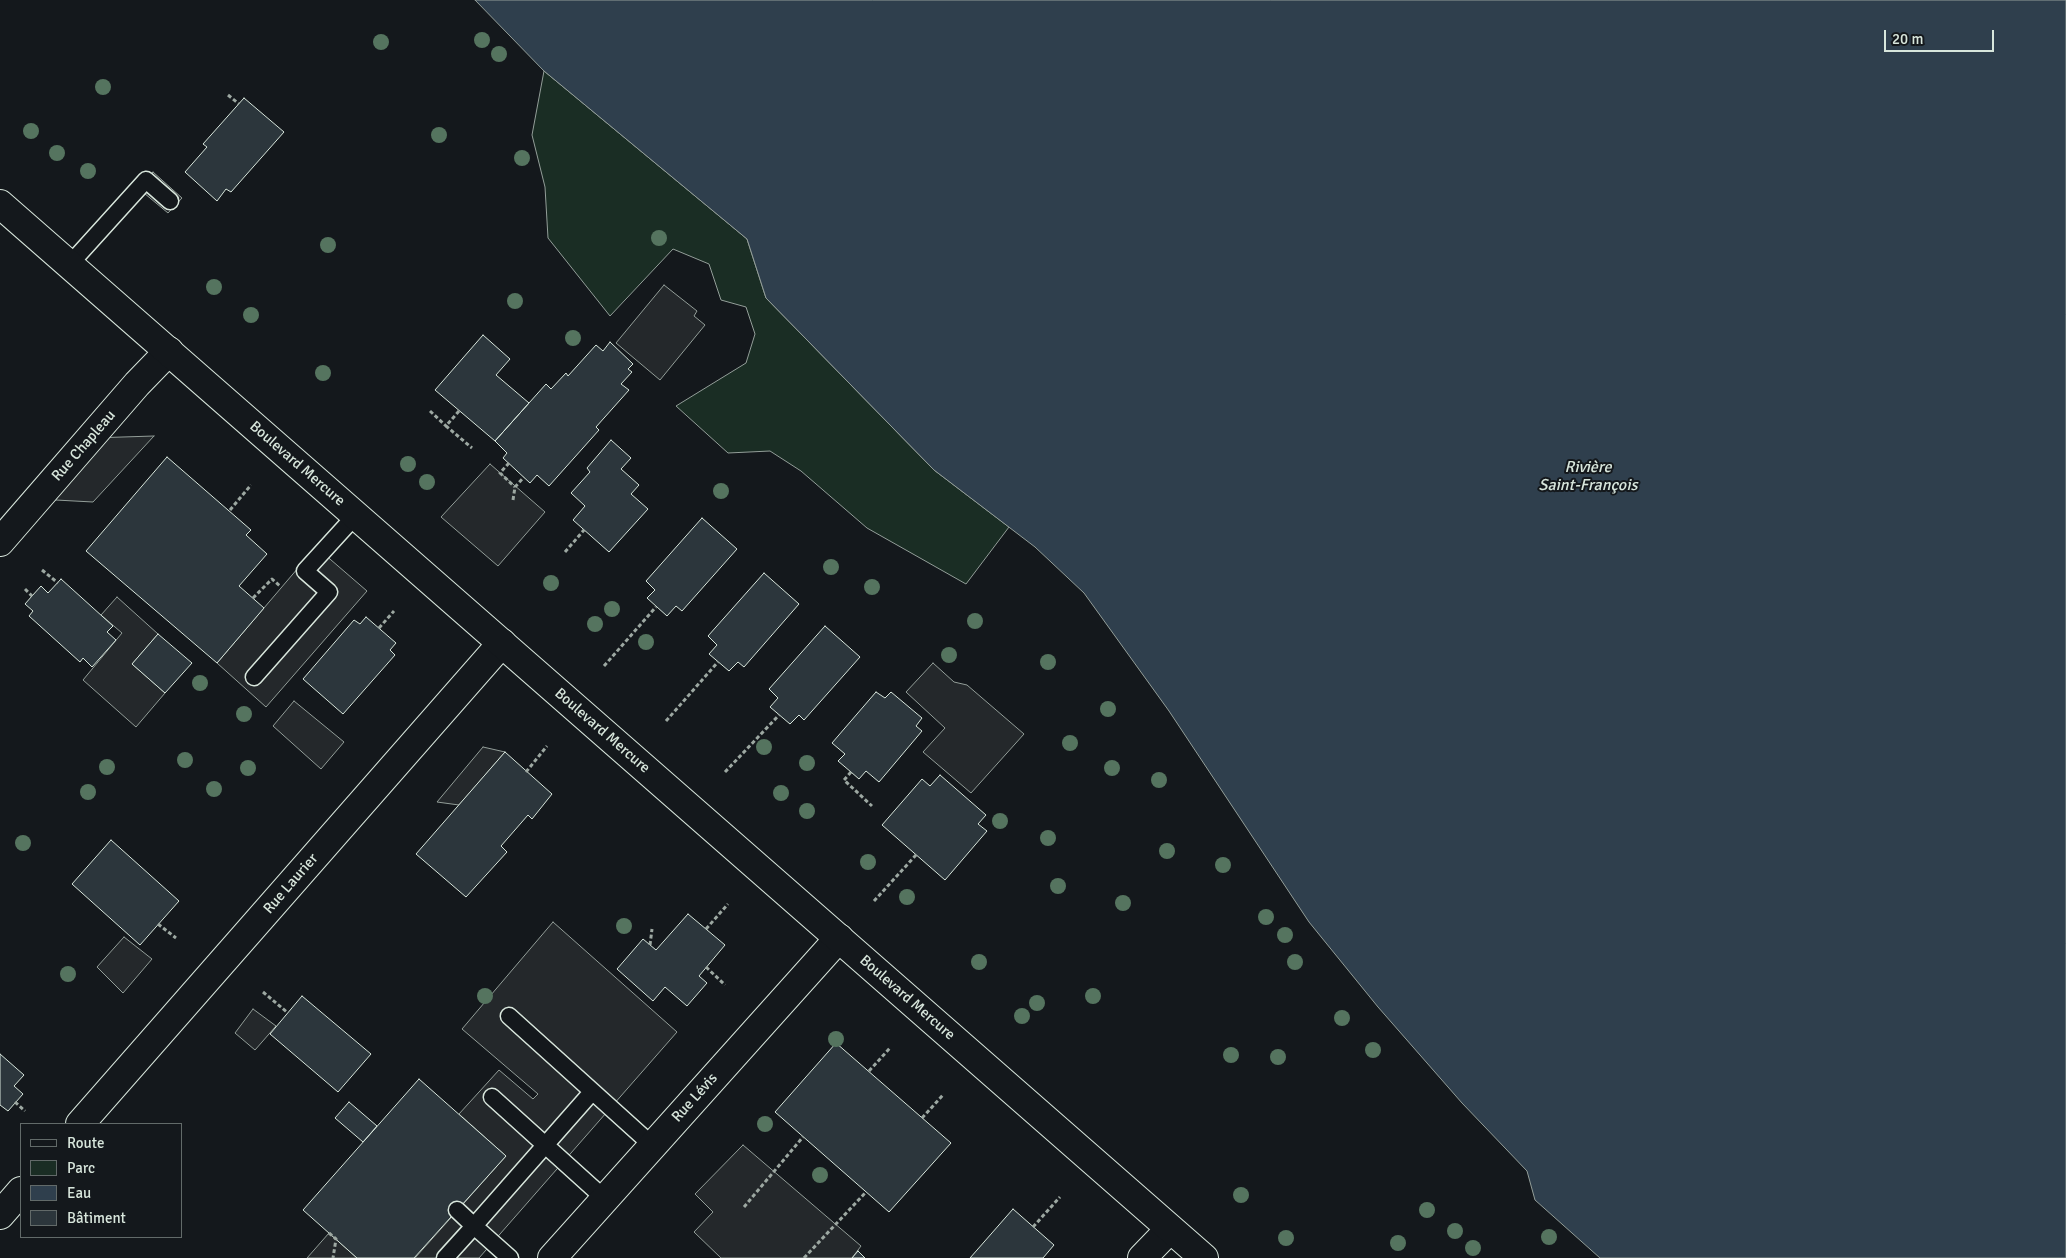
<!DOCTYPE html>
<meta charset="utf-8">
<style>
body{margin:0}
#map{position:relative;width:2066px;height:1258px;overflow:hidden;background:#14181c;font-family:Signika,sans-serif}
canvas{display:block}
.legend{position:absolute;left:20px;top:1123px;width:162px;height:115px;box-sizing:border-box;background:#14181c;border:1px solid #626a69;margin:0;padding:6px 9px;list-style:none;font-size:15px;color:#d8e6dc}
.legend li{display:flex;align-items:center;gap:10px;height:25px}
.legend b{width:25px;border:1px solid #626a69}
.scale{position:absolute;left:1884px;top:30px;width:110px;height:22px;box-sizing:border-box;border:2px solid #d8e6dc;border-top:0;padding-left:6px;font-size:15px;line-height:18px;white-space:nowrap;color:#d8e6dc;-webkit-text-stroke:4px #14181c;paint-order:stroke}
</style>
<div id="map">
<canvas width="2066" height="1258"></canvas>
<ul class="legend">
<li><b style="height:6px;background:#14181c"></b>Route</li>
<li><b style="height:14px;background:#1a2d24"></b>Parc</li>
<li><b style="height:14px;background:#2f3f4d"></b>Eau</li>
<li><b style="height:14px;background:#2c363c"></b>Bâtiment</li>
</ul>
<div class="scale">20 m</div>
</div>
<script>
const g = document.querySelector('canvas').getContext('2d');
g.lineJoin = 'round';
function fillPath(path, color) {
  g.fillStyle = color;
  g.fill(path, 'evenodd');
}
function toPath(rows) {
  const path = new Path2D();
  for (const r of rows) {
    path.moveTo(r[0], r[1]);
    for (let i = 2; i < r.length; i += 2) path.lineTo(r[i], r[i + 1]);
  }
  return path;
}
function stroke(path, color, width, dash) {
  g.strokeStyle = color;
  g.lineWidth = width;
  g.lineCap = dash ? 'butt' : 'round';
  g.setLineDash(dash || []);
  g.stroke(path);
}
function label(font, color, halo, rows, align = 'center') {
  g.font = font + ' Signika,sans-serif';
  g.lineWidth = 4;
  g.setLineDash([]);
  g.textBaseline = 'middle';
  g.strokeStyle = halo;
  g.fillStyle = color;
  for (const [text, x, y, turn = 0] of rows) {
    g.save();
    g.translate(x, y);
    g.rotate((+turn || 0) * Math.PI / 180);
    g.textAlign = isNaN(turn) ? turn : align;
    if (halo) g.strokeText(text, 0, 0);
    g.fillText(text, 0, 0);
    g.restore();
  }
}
const green = toPath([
 [544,71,747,239,766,298,934,470,1009,527,966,584,867,528,801,471,770,451,728,453,676,406,746,363,755,334,746,307,721,300,709,264,673,249,610,316,548,238,545,187,532,135,544,71]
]);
fillPath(green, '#1a2d24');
stroke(green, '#939e99', 1);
const parking = toPath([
 [153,172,182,198,168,213,138,188,153,172],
 [664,285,697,311,694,316,705,325,660,380,616,343,664,285],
 [154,436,93,502,37,499,91,438,154,436],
 [490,464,545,512,498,566,441,517,490,464],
 [316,547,367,591,266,707,217,663,316,547],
 [117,597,158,634,132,664,165,693,136,727,83,680,122,633,101,615,117,597],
 [933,663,954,682,967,685,1024,734,971,793,923,752,945,728,906,692,933,663],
 [294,701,344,742,321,769,273,726,294,701],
 [483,747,505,752,459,805,437,802,483,747],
 [553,922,677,1032,479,1258,415,1258,506,1156,459,1114,499,1070,533,1099,538,1094,462,1029,553,922],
 [124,937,152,959,123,993,97,967,124,937],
 [253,1009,276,1026,255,1050,235,1033,253,1009],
 [743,1145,861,1246,852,1258,721,1258,694,1232,713,1212,695,1194,743,1145],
 [329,1233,357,1258,307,1258,329,1233]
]);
fillPath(parking, '#24282b');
stroke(parking, '#939e99', 1);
const water = toPath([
 [475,0,2066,0,2066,1258,1600,1258,1535,1200,1527,1171,1462,1103,1378,1007,1309,922,1169,711,1084,593,1035,547,934,470,766,298,747,239,544,71,475,0]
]);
fillPath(water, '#2f3f4d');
stroke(water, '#939e99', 1);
const building = toPath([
 [244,98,284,132,231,192,226,189,217,201,185,172,207,147,203,144,244,98],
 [483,335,510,359,496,375,529,403,495,441,435,390,483,335],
 [610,342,633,364,628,369,632,372,621,384,629,390,596,427,599,430,549,486,537,475,530,483,503,458,507,453,495,441,546,384,551,389,566,373,568,376,596,345,603,351,610,342],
 [611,440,631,458,621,469,639,485,631,494,648,509,609,552,573,520,585,506,571,493,590,472,587,468,611,440],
 [167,457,251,530,246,535,267,554,239,586,264,608,217,663,86,551,167,457],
 [702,518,737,549,682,611,676,606,667,616,647,598,655,590,646,581,702,518],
 [764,573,799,604,744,667,738,662,729,671,709,654,717,645,708,636,764,573],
 [61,579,113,626,107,632,116,640,92,667,83,658,80,662,29,616,33,611,25,604,32,596,41,586,48,593,61,579],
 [366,617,396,643,390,650,395,655,343,714,303,679,354,620,360,624,366,617],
 [825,626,860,657,804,720,799,715,790,724,770,707,778,698,769,689,825,626],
 [158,634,192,663,165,693,132,664,158,634],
 [876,692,885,698,891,692,922,718,916,726,922,731,879,782,866,771,859,779,851,772,838,761,845,754,832,743,876,692],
 [505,752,552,794,532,819,528,815,501,846,507,852,466,897,416,854,505,752],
 [940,775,986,815,978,824,987,831,945,880,882,825,922,779,930,786,940,775],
 [111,840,179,901,140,945,72,884,111,840],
 [688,914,725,945,699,976,707,983,687,1006,665,987,653,1001,617,969,643,939,656,950,688,914],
 [302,996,371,1054,338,1092,270,1034,302,996],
 [836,1043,951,1143,889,1212,775,1112,836,1043],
 [0,1054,24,1075,14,1086,23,1094,8,1111,0,1105,0,1054],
 [419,1079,506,1156,414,1258,357,1258,303,1210,419,1079],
 [349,1102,377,1126,363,1142,335,1118,349,1102],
 [1013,1209,1054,1245,1043,1258,970,1258,1013,1209],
 [858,1251,865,1258,852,1258,858,1251]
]);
fillPath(building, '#2c363c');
stroke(building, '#d8e6dc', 1);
const service = toPath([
 [70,264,146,180,170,201],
 [254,677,329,592,305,571,356,515],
 [509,1016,653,1146],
 [492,1097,605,1199],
 [457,1210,474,1226,592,1092],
 [445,1258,474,1226,510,1258]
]);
const minor = toPath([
 [0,542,137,384,169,351],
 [80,1124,502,643],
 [0,1215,21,1191],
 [552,1258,839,938],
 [1142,1258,1170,1229]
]);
const tertiary = toPath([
 [0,204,1204,1258]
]);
stroke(service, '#d8e6dc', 19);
stroke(minor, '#d8e6dc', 30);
stroke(tertiary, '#d8e6dc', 30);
stroke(toPath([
 [228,95,239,104],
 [430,411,446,426],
 [459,411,446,426,472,448],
 [509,463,500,473,515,487],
 [513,500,515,487,524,477],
 [230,510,251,485],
 [565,552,584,530],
 [42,570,58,583],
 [25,589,32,596],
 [253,598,272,579,281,587],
 [379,628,394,611],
 [604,666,656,607],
 [666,721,718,662],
 [526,772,547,746],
 [725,772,779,715],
 [851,772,844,780,872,806],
 [874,901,916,855],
 [158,924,176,938],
 [706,929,728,904],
 [650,945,652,929],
 [706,967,725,985],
 [263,992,288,1013],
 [869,1071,890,1048],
 [15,1102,25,1111],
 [922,1118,943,1095],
 [744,1207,803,1137],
 [1033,1227,1060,1197],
 [329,1233,336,1239,333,1258],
 [804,1258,866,1192]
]), '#9da8a2', 3, [4, 2.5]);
stroke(service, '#14181c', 16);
stroke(minor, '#14181c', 28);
stroke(tertiary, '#14181c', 28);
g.fillStyle = '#55745f';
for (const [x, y] of [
 [482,40],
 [381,42],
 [499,54],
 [103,87],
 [31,131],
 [439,135],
 [57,153],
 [522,158],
 [88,171],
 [659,238],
 [328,245],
 [214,287],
 [515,301],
 [251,315],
 [573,338],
 [323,373],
 [408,464],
 [427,482],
 [721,491],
 [831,567],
 [551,583],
 [872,587],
 [612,609],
 [975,621],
 [595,624],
 [646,642],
 [949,655],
 [1048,662],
 [200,683],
 [1108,709],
 [244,714],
 [1070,743],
 [764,747],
 [185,760],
 [807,763],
 [107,767],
 [248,768],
 [1112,768],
 [1159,780],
 [214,789],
 [88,792],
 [781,793],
 [807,811],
 [1000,821],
 [1048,838],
 [23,843],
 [1167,851],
 [868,862],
 [1223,865],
 [1058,886],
 [907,897],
 [1123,903],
 [1266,917],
 [624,926],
 [1285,935],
 [979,962],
 [1295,962],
 [68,974],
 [485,996],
 [1093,996],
 [1037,1003],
 [1022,1016],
 [1342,1018],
 [836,1039],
 [1373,1050],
 [1231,1055],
 [1278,1057],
 [765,1124],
 [820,1175],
 [1241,1195],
 [1427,1210],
 [1455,1231],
 [1549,1237],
 [1286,1238],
 [1398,1243],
 [1473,1248]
]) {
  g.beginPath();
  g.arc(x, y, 8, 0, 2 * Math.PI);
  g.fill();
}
label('15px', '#d8e6dc', '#14181c', [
 ["Rue Chapleau",84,446,-49],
 ["Boulevard Mercure",297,464,41],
 ["Boulevard Mercure",602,731,41],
 ["Rue Laurier",291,884,-49],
 ["Boulevard Mercure",907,998,41],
 ["Rue Lévis",695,1098,-48]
]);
label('italic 16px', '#d8e6dc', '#14181c', [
 ["Rivière",1588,468],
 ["Saint-François",1588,486]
]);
</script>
